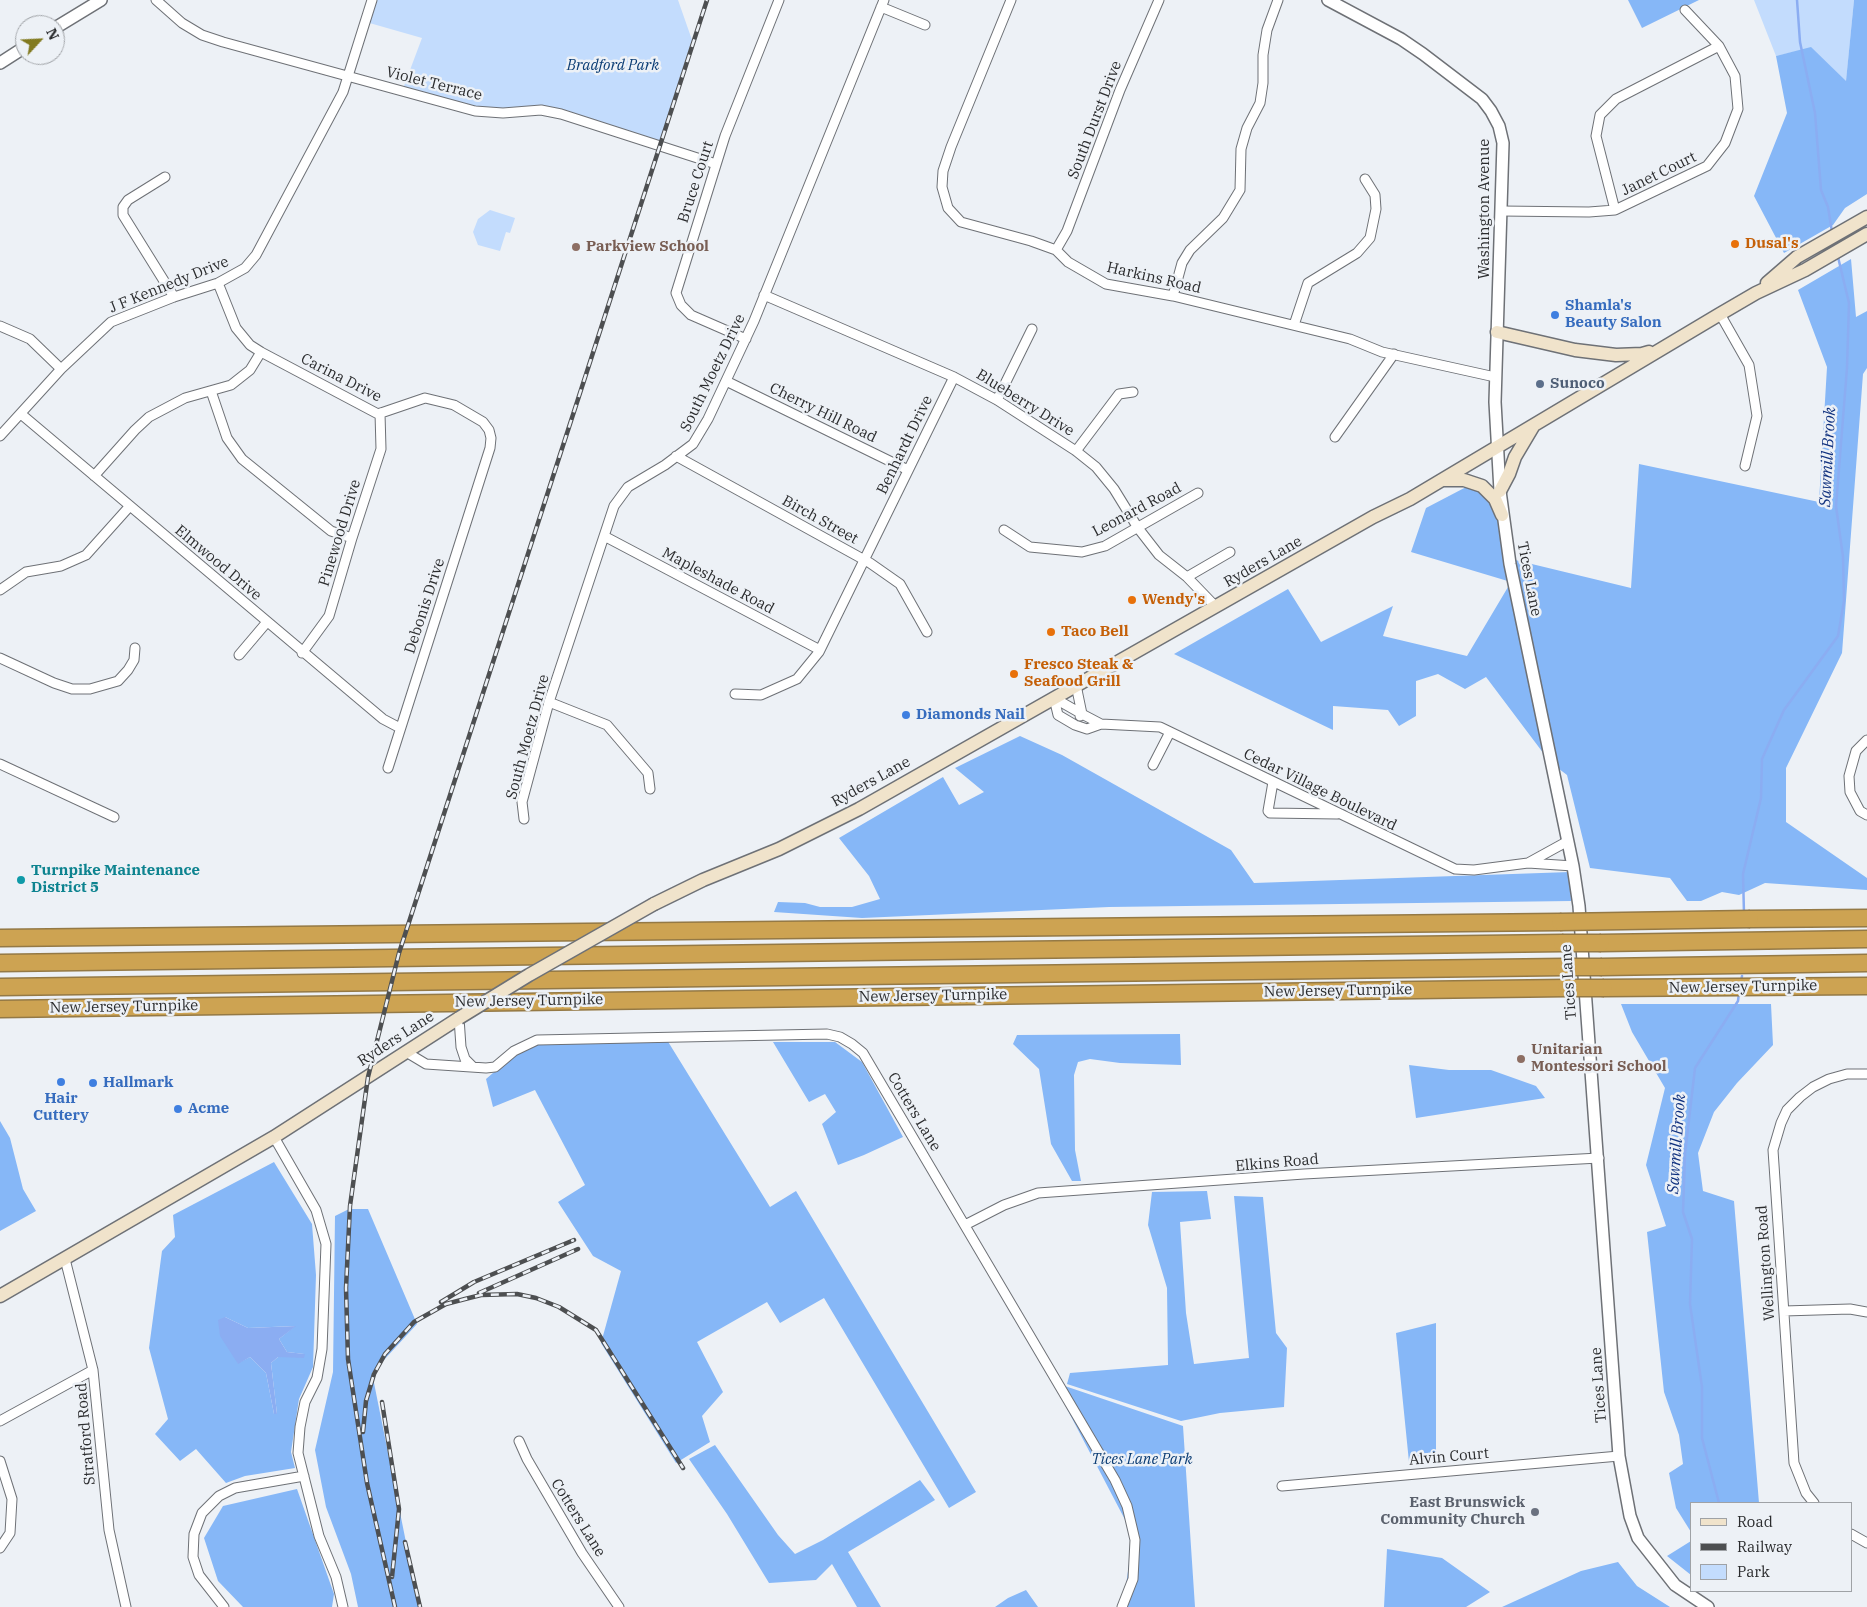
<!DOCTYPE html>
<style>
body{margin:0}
#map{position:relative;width:1867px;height:1607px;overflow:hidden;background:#edf1f6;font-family:"IBM Plex Serif",serif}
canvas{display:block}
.legend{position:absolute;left:1690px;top:1502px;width:162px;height:90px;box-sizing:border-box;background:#edf1f6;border:1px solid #9fa2a6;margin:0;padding:6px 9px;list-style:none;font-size:15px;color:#2b2c2e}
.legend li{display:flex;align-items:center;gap:10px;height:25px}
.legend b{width:25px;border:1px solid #9fa2a6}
.north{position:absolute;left:15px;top:15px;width:50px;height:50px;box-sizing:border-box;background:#edf1f6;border:1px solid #9fa2a6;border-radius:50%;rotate:65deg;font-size:14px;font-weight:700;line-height:20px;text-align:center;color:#2b2c2e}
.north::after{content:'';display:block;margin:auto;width:18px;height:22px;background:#827a1f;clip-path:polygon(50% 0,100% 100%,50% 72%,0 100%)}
</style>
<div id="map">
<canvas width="1867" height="1607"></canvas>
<ul class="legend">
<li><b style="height:6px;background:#f0e3cb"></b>Road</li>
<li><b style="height:6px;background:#4d4f51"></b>Railway</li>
<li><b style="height:14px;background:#c3dcfd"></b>Park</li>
</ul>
<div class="north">N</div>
</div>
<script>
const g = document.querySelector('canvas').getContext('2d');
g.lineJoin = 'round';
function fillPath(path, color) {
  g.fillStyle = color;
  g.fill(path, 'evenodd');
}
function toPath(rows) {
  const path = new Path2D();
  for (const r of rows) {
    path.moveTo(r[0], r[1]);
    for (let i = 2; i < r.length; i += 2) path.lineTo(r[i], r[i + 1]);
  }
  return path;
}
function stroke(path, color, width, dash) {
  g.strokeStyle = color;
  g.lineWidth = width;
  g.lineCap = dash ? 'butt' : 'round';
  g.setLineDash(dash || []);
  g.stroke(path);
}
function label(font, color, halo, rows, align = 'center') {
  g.font = font + ' "IBM Plex Serif",serif';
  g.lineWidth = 5;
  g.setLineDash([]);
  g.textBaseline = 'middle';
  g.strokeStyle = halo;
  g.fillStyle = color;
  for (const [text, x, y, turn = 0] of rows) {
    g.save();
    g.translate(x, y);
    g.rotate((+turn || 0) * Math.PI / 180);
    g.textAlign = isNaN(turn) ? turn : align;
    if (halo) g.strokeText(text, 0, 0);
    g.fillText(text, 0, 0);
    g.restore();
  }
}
fillPath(toPath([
 [371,0,678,0,692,40,657,149,545,114,480,116,445,102,401,94,422,38,366,22],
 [1754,0,1854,0,1846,82,1811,48,1776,56],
 [490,210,515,218,510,233,506,232,500,251,478,245,473,232,478,219]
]), '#c3dcfd');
fillPath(toPath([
 [1628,0,1699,0,1642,28],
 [1854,0,1867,0,1867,194,1845,208,1833,225,1784,253,1754,196,1787,113,1776,56,1811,47,1846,81],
 [1851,259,1856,317,1867,311,1867,368,1863,374,1842,653,1786,768,1786,822,1867,878,1867,890,1765,883,1739,895,1722,892,1701,901,1687,901,1670,878,1590,868,1567,775,1550,762,1486,677,1465,689,1438,674,1416,681,1416,716,1399,726,1388,710,1333,706,1333,730,1174,654,1288,589,1321,642,1393,606,1383,636,1467,656,1511,582,1411,552,1426,508,1470,485,1499,506,1507,558,1631,588,1639,464,1819,502,1827,367,1798,290],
 [1020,736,1062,755,1231,850,1254,883,1570,872,1571,901,1109,907,862,918,774,912,778,902,805,903,820,907,852,907,880,899,869,876,839,838,943,777,959,805,984,792,955,768],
 [1621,1004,1771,1004,1773,1045,1737,1083,1714,1112,1698,1153,1703,1191,1734,1201,1759,1503,1691,1503,1691,1532,1676,1508,1669,1473,1683,1464,1679,1435,1664,1392,1647,1232,1666,1226,1646,1165,1665,1088,1632,1032],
 [1180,1034,1181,1065,1120,1063,1090,1059,1078,1062,1074,1075,1075,1150,1081,1181,1072,1181,1051,1144,1039,1069,1013,1044,1017,1035],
 [667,1040,770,1207,796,1191,976,1492,949,1508,824,1298,780,1323,767,1302,697,1342,723,1392,702,1416,710,1442,676,1463,601,1343,621,1271,593,1256,558,1202,585,1185,535,1090,493,1107,486,1079,529,1042],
 [773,1042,835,1042,862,1062,903,1137,864,1155,838,1165,822,1124,836,1112,825,1094,809,1102],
 [1409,1065,1449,1070,1491,1070,1536,1086,1545,1098,1416,1118],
 [0,1121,10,1138,23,1189,36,1211,0,1231],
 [274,1162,312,1224,316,1275,313,1367,299,1399,291,1452,295,1468,245,1476,226,1483,196,1449,180,1461,155,1434,168,1419,149,1348,162,1251,175,1237,173,1215],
 [225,1317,248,1328,295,1326,279,1339,287,1352,304,1354,278,1357,271,1363,277,1414,274,1414,266,1373,250,1357,238,1363],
 [1207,1191,1211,1219,1180,1222,1186,1313,1194,1364,1249,1358,1234,1196,1263,1197,1276,1333,1287,1348,1284,1407,1220,1413,1181,1421,1067,1384,1070,1373,1168,1365,1167,1288,1148,1225,1152,1192],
 [349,1209,368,1209,417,1324,372,1373,419,1607,358,1607,351,1574,326,1507,315,1450,333,1372,335,1216],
 [1436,1323,1436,1459,1409,1462,1396,1333],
 [1053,1382,1183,1426,1195,1607,1123,1607,1133,1535],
 [715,1445,778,1535,795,1554,823,1540,920,1480,935,1500,848,1552,881,1607,857,1607,832,1564,816,1580,769,1583,727,1514,689,1459],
 [297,1489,334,1594,332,1607,243,1607,218,1581,204,1538,223,1506],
 [1691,1541,1691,1575,1667,1556],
 [1387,1549,1442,1558,1490,1592,1466,1607,1384,1607],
 [1618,1562,1637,1586,1670,1607,1502,1607,1581,1571],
 [1026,1590,1038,1607,995,1607,1008,1598]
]), '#86b7f7');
fillPath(toPath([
 [225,1317,248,1328,296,1326,279,1339,287,1352,305,1354,304,1358,278,1357,271,1363,277,1414,274,1414,266,1373,250,1357,238,1364,220,1336,218,1320]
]), '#8badf2');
stroke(toPath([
 [1797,0,1800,42,1815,113,1821,190,1828,207,1832,232],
 [1744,914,1743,874,1761,798,1762,759,1784,710,1838,636,1844,601,1843,557,1836,506,1847,368,1849,303,1838,257],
 [1741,982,1742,976],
 [1719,1503,1702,1438,1702,1387,1690,1304,1692,1239,1683,1212,1685,1154,1695,1068,1738,1001,1739,993]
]), '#8badf2', 2.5);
const minor = toPath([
 [156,0,182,23,202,35,223,42,475,111,503,113,541,110,561,114,716,164],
 [1011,0,951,147,943,171,942,187,948,208,961,222,1031,241,1056,250,1068,262,1106,284,1173,296,1350,339,1382,352,1495,377],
 [881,7,925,25],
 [165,177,128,200,123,207,123,215,174,297],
 [1615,210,1596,136,1600,115,1616,99,1719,46],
 [1501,211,1589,212,1615,210,1707,166,1725,143,1738,109,1735,76,1719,46,1685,10],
 [1056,250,1067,231,1120,90,1159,0],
 [218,283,236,328,250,345,261,352,378,414,425,398,454,405,483,422,489,430,491,438,490,448,388,768],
 [764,295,954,377,997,400,1076,451,1096,467,1114,489,1138,528,1159,555,1187,577,1216,607],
 [1173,296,1182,263,1190,250,1223,218,1240,190,1241,149,1247,128,1260,103,1263,83,1263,55,1267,30,1278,0],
 [1720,314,1749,365,1757,416,1745,466],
 [1294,325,1308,283,1357,253,1370,238,1376,209,1375,195,1365,179],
 [0,326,30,339,61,369],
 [746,339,691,315,681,305,676,293,725,136,779,0],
 [726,381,908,470],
 [211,391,227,438,242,459,331,531,352,538],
 [997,400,1032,329],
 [21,414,383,719,400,728],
 [0,436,61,369,111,322,174,297,218,283,245,268,256,255,343,92,372,0],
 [1335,437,1394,354],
 [1076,451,1119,394,1133,392],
 [676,456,870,563,900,584,927,632],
 [94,476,135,430,149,417,185,398,231,385,250,370,261,352],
 [1004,530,1030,547,1082,552,1105,546,1198,493],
 [604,536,820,650],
 [1187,577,1230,552],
 [0,590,26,572,61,566,86,555,129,507],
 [302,653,329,616,352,538,381,449,380,413],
 [239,655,267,622],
 [0,658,54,683,72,689,90,689,118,681,128,670,134,660,135,648],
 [1076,685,1082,714,1101,724],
 [735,694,761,695,797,679,819,652,954,377],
 [1054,698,1058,715,1075,725,1087,729,1101,724,1160,727,1455,869,1474,870,1528,863],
 [1054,698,1082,714,1080,716],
 [549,702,607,725,648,773,650,789],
 [1867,740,1856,751,1849,776,1850,792,1860,811,1867,815],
 [0,764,114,817],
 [1153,765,1170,732],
 [1273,782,1268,811,1270,813,1337,814],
 [524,819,522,802,549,702,614,506,628,487,665,465,693,444,708,419,754,321,884,0],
 [1568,841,1528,863,1573,866],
 [459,1018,461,1047,465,1059,472,1066],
 [406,1052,426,1064,486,1068,495,1067,514,1051,537,1040,827,1034,840,1037,852,1044,863,1053,1115,1480,1127,1506,1135,1540,1133,1579,1122,1607],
 [274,1137,316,1210,326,1244,322,1349,317,1378,305,1402,300,1427,298,1453,319,1536,336,1577,343,1607],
 [965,1225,1004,1205,1038,1193,1304,1174,1599,1158],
 [65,1259,93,1370,109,1530,126,1607],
 [1784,1311,1850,1309,1867,1312],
 [0,1421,93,1370],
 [519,1441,527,1459,582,1553,619,1607],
 [0,1461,12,1499,10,1533,0,1548],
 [1282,1486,1619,1456],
 [1814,1503,1806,1493,1794,1463,1773,1150,1781,1123,1787,1110,1800,1097,1813,1087,1829,1079,1847,1074,1867,1074],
 [1851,1534,1867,1543],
 [224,1607,199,1575,193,1557,194,1534,202,1513,219,1496,235,1488,304,1476]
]);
const tertiary = toPath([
 [1328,0,1401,39,1423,54,1482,99,1491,111,1499,126,1503,143,1495,402,1500,491,1510,564,1573,866,1579,906,1619,1456,1630,1516,1638,1538,1675,1585,1708,1607],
 [55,28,101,0],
 [0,63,25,47]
]);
const secondary = toPath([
 [1767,283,1797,257,1867,217],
 [1497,332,1575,350,1616,355,1642,354,1649,352],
 [1443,480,1464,480,1482,486,1495,499,1502,515],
 [1500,491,1509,474,1515,457,1534,425],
 [654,904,703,880,779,849,859,809,1373,517,1410,499,1720,314,1756,293,1805,270,1867,234],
 [0,1296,274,1137,459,1018]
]);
const motorway = toPath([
 [1750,919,1867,918],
 [0,938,1560,922],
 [1601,943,1867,939],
 [0,963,1562,943],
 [1602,967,1867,963],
 [0,987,1564,967],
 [1604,988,1867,986],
 [0,1009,1566,988]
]);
stroke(minor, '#6e7176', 11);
stroke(tertiary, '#6e7176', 14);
stroke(secondary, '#6e7176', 15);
stroke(motorway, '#947945', 19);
stroke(minor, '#fff', 9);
stroke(tertiary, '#fff', 11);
stroke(secondary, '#f0e3cb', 12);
stroke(motorway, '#cda352', 16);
const rail = toPath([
 [479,1293,578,1249],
 [441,1302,474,1282,574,1240],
 [382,1402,399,1509,392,1577],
 [363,1432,366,1401,374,1374,385,1354,414,1322,446,1304,465,1299,481,1295,517,1294,536,1298,559,1307,596,1330,683,1468],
 [405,1542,420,1607],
 [395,1607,367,1483,348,1359,346,1288,350,1206,368,1077,399,953,707,0]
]);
stroke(rail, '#4d4f51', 4.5);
stroke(rail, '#edf1f6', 2.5, [8]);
const secondaryBridge = toPath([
 [459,1018,529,975,654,904]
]);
const motorwayBridge = toPath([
 [1560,922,1750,919],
 [1562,943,1601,943],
 [1564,967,1602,967],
 [1566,988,1604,988]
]);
stroke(secondaryBridge, '#6e7176', 15, []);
stroke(motorwayBridge, '#947945', 19, []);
stroke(secondaryBridge, '#f0e3cb', 12);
stroke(motorwayBridge, '#cda352', 16);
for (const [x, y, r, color] of [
 [1735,244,5,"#e8710a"],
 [576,247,5,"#8d6e63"],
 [1555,315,5,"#3f7fe0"],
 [1540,384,5,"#5c6f8a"],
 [1132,600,5,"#e8710a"],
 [1051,632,5,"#e8710a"],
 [1014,674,5,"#e8710a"],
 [906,715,5,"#3f7fe0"],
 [21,880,5,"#0f9aa8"],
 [1521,1059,5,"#8d6e63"],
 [61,1082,5,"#3f7fe0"],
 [93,1083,5,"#3f7fe0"],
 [178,1109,5,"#3f7fe0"],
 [1535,1512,5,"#6b7280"]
]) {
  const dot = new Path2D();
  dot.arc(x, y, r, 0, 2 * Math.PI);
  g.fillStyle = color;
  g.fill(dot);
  stroke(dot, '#edf1f6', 2);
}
label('italic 15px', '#0a3c74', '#edf1f6', [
 ["Bradford Park",613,66],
 ["Tices Lane Park",1142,1460]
]);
label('15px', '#2b2c2e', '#edf1f6', [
 ["Violet Terrace",434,84,14],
 ["South Durst Drive",1095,120,-69],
 ["Janet Court",1659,174,-26],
 ["Bruce Court",696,182,-72],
 ["Washington Avenue",1485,209,-90],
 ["Harkins Road",1154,278,13],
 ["J F Kennedy Drive",169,285,-22],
 ["South Moetz Drive",713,373,-64],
 ["Carina Drive",341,378,27],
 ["Blueberry Drive",1025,403,32],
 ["Cherry Hill Road",823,413,26],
 ["Benhardt Drive",905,445,-64],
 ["Leonard Road",1137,510,-28],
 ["Birch Street",820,520,29],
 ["Pinewood Drive",340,533,-73],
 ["Ryders Lane",1263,562,-30],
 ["Elmwood Drive",218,563,40],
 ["Tices Lane",1529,579,79],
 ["Mapleshade Road",718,581,28],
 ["Debonis Drive",425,606,-72],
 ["South Moetz Drive",528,737,-75],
 ["Ryders Lane",871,782,-29],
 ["Cedar Village Boulevard",1320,790,26],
 ["Tices Lane",1569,982,-94],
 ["New Jersey Turnpike",1743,987,-1],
 ["New Jersey Turnpike",1338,991,-1],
 ["New Jersey Turnpike",933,996,-1],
 ["New Jersey Turnpike",529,1001,-1],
 ["New Jersey Turnpike",124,1007,-1],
 ["Ryders Lane",396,1039,-33],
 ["Cotters Lane",914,1112,59],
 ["Elkins Road",1277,1163,-5],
 ["Wellington Road",1766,1263,-94],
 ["Tices Lane",1599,1385,-94],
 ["Stratford Road",86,1434,-95],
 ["Alvin Court",1449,1457,-5],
 ["Cotters Lane",578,1518,58]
]);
label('bold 15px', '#c56008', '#edf1f6', [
 ["Dusal's",1745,244],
 ["Wendy's",1142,600],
 ["Taco Bell",1061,632],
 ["Fresco Steak &",1024,665],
 ["Seafood Grill",1024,682]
], 'left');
label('bold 15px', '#785e54', '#edf1f6', [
 ["Parkview School",586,247],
 ["Unitarian",1531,1050],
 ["Montessori School",1531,1067]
], 'left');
label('bold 15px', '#366cbe', '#edf1f6', [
 ["Shamla's",1565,306],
 ["Beauty Salon",1565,323],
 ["Diamonds Nail",916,715],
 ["Hallmark",103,1083],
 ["Hair",61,1099,"center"],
 ["Cuttery",61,1116,"center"],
 ["Acme",188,1109]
], 'left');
label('bold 15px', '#4e5e75', '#edf1f6', [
 ["Sunoco",1550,384]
], 'left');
label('bold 15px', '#0d838f', '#edf1f6', [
 ["Turnpike Maintenance",31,871],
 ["District 5",31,888]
], 'left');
label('bold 15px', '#5b616d', '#edf1f6', [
 ["East Brunswick",1525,1503],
 ["Community Church",1525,1520]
], 'right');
label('italic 16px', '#11327f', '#edf1f6', [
 ["Sawmill Brook",1828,457,-87],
 ["Sawmill Brook",1677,1144,-86]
]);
</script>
